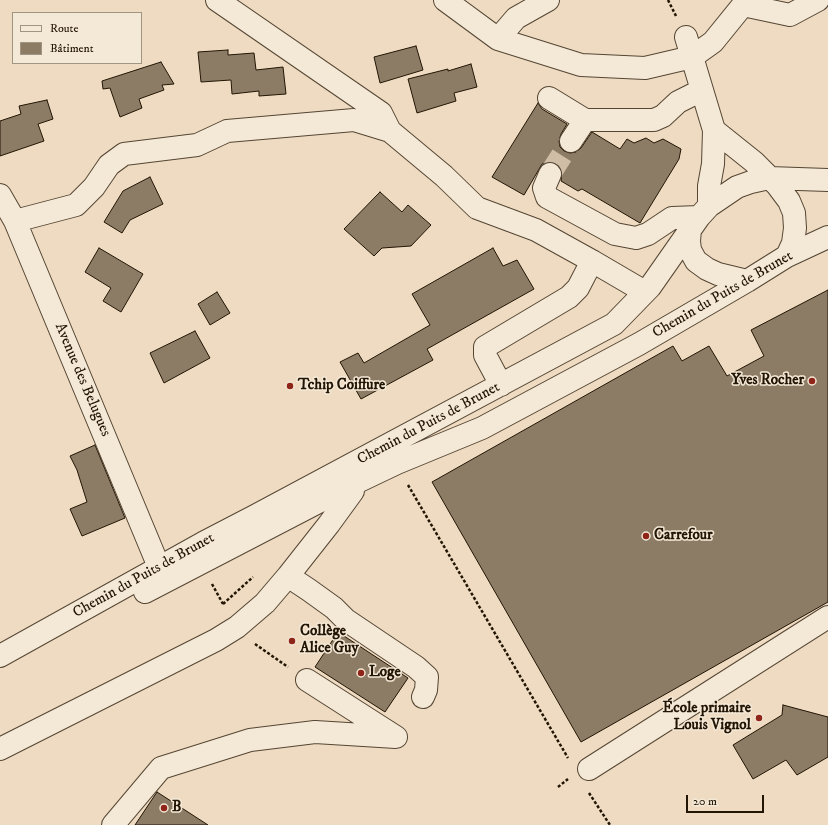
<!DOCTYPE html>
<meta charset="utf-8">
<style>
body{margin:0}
#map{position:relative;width:828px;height:825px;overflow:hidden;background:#eedbc1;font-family:"IM FELL DW Pica",serif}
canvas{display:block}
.legend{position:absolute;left:12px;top:12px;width:130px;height:52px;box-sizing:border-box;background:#f4e8d7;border:1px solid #a09483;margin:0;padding:5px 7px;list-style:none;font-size:12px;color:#221504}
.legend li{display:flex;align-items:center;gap:8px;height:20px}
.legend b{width:20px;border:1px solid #a09483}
.scale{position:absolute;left:686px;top:795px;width:78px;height:18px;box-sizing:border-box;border:2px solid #221504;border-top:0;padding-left:5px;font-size:12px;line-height:14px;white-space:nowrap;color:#221504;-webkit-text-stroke:3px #f4e8d7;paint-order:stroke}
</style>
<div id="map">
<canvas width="828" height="825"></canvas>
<ul class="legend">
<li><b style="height:5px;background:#f4e8d7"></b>Route</li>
<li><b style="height:11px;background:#8c7c66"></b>Bâtiment</li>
</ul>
<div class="scale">20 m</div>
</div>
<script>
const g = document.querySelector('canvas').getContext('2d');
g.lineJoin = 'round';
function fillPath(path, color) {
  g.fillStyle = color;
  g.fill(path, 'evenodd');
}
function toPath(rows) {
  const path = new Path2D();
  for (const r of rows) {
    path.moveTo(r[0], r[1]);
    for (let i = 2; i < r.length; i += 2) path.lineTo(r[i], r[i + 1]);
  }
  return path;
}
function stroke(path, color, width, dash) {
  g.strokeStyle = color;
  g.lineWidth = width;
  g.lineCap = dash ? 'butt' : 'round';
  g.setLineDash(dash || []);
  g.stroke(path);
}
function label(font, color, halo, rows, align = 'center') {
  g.font = font + ' "IM FELL DW Pica",serif';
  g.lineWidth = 3;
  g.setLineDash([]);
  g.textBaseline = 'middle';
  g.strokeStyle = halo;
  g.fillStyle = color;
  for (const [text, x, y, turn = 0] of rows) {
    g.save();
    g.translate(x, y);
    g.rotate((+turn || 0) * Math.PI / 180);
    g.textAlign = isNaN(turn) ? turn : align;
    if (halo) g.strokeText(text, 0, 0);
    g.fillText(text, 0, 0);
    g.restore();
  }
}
const building = toPath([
 [416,46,423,70,380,83,374,57,416,46],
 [228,50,228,55,254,53,256,70,283,67,286,94,259,96,259,91,232,94,231,80,201,82,198,52,228,50],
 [161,62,174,84,162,85,164,90,139,99,142,108,120,117,110,88,103,89,102,81,161,62],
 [471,64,477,87,454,93,456,101,417,113,408,79,448,69,448,71,471,64],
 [47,100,53,119,38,124,44,141,0,156,0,121,21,114,19,106,47,100],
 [538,103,542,109,567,124,561,134,559,141,560,147,564,151,570,153,576,152,581,148,592,132,620,149,627,139,634,143,646,138,654,143,663,139,681,149,679,159,640,223,582,189,578,191,561,181,562,172,560,166,555,162,548,162,542,164,524,195,492,177,538,103],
 [150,177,163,204,130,220,122,233,104,222,123,191,150,177],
 [380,192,402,212,408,205,431,225,411,246,382,248,374,256,344,229,380,192],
 [99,248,143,274,121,312,103,301,111,288,85,272,99,248],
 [493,248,503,266,517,260,534,289,427,349,433,360,361,399,340,362,358,353,364,363,430,325,412,294,493,248],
 [828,290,828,602,581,742,432,482,673,346,682,361,709,346,727,376,764,356,751,330,828,290],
 [217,292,230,313,210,325,198,304,217,292],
 [195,331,210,358,164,383,150,353,195,331],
 [95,445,125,518,82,536,70,509,87,502,77,470,70,456,95,445],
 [338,632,408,678,385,712,315,667,338,632],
 [783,705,828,717,828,757,797,775,786,760,753,779,733,745,782,715,783,705],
 [157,792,208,825,135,825,157,792]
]);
fillPath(building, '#8c7c66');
stroke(building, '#221504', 1);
stroke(toPath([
 [550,174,571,141]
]), '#cfbda5', 22, [22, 11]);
const minor = toPath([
 [217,0,381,113,390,131],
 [445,0,498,39,581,65,645,68,692,57,713,42,743,5,745,0],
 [743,5,790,15,818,0],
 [686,37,714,130,713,164,709,186,709,206],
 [498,39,516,18,548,0],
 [549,98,585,120],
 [714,130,754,162,777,185,789,201,794,213,795,228,793,243,787,256],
 [571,141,585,120,654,120,663,116,678,102,702,90],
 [550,174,544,188,547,197,615,234,636,238,648,234,672,218,699,217],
 [0,195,15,221,159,567],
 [15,221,76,205,94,187,109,165,124,154,197,145,227,131,354,120,390,131,444,176,477,208,536,230,592,261,645,292],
 [690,229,689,241,690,250,696,261,707,269,718,274,747,281],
 [501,385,485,355,485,347,569,297,578,288,592,261],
 [288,576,309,590,334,608,346,620,416,667,427,677,426,690,423,697],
 [145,592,353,484,397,463,482,428,639,344,747,281,787,256,828,237],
 [0,656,203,543,255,516,614,324,650,287,699,217,709,206,737,187,751,182,769,178,828,180],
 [0,749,216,640,237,627,265,603,288,576,329,524,353,491,353,484],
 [589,769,828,617],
 [113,825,161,768,250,740,315,732,396,737,307,680]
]);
stroke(minor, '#554633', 24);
stroke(toPath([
 [668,0,676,16],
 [408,485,568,758],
 [212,584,223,604],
 [223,604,253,577],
 [255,644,288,667],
 [558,787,568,779],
 [589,793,610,825]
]), '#221504', 2.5, [3, 2]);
stroke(minor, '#f4e8d7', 22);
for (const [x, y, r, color] of [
 [812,381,4,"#8f2418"],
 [290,386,4,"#8f2418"],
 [646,536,4,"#8f2418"],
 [292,641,4,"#8f2418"],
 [361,673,4,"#8f2418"],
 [759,718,4,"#8f2418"],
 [164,808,4,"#8f2418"]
]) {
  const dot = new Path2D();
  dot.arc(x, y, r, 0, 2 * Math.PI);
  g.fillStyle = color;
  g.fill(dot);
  stroke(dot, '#f4e8d7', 1.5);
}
label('15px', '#221504', '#f4e8d7', [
 ["Chemin du Puits de Brunet",723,295,-30],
 ["Avenue des Belugues",82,380,67],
 ["Chemin du Puits de Brunet",429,424,-28],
 ["Chemin du Puits de Brunet",144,576,-29]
]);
label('bold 15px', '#221504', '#f4e8d7', [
 ["Yves Rocher",804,381,"right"],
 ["Tchip Coiffure",298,386],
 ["Carrefour",654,536],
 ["Collège",300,632],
 ["Alice Guy",300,649],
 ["Loge",369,673],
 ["École primaire",751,709,"right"],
 ["Louis Vignol",751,726,"right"],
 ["B",172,808]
], 'left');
</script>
